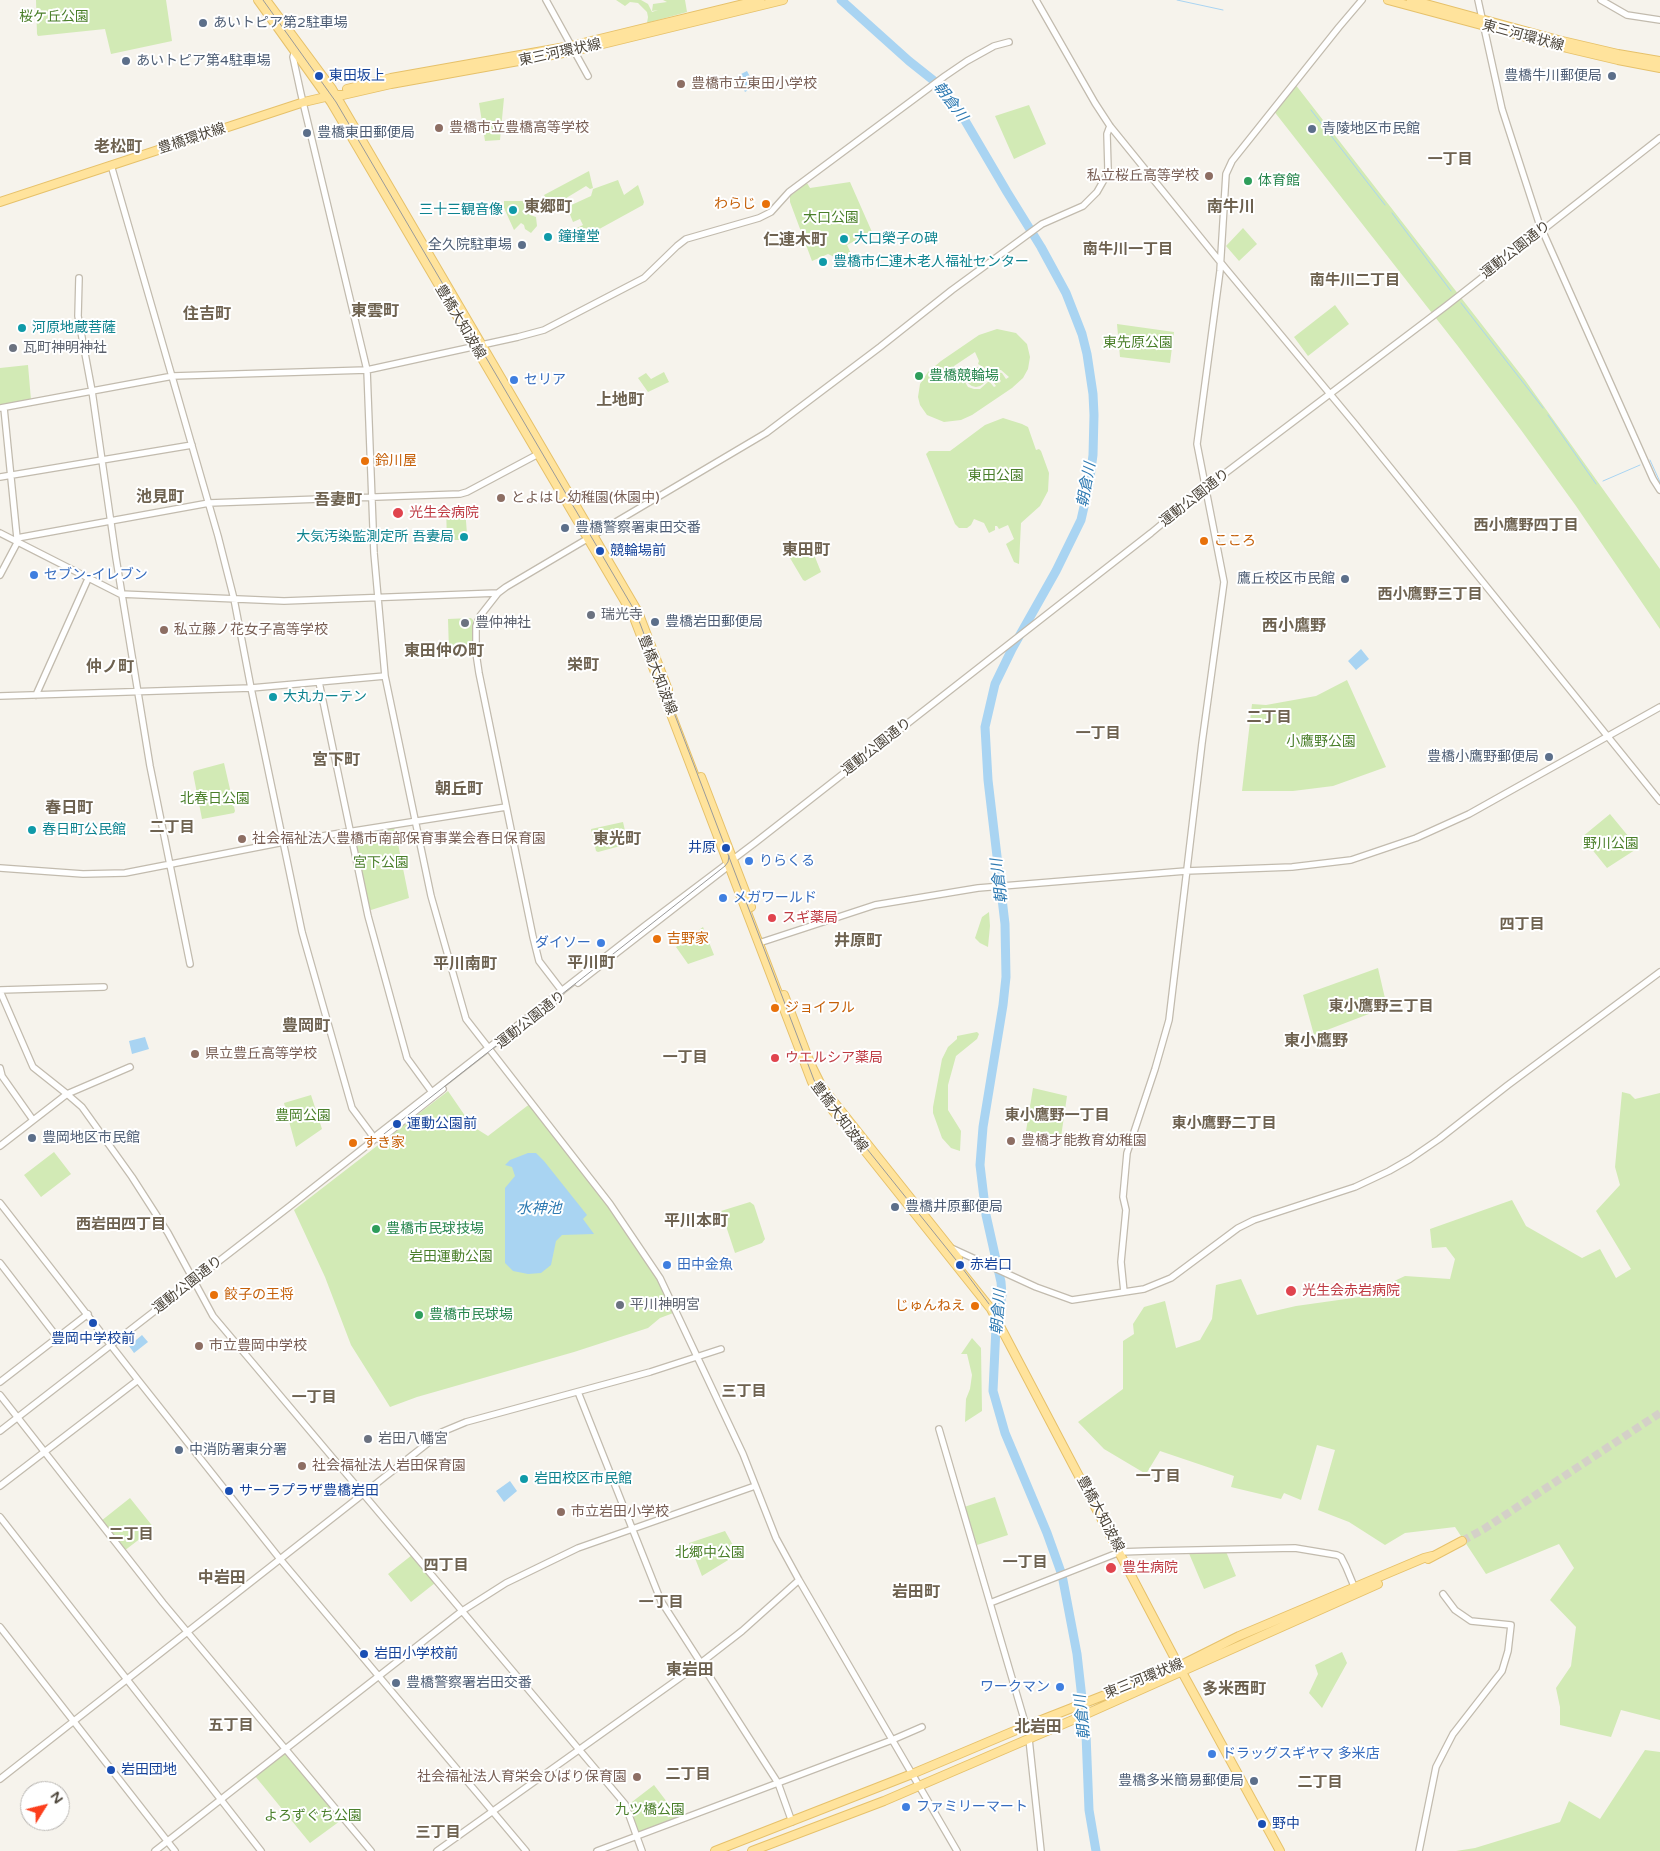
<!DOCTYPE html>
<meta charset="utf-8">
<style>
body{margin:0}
#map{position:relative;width:1660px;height:1851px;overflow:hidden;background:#f6f3ec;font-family:"Varela Round",sans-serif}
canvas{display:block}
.north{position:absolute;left:20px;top:1781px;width:50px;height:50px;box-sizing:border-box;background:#fff;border:1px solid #b7b4b0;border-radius:50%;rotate:54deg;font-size:14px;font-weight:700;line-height:20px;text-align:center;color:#4b4439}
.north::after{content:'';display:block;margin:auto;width:18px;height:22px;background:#fc3f1d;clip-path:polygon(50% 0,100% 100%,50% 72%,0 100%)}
</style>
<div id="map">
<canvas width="1660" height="1851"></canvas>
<div class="north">N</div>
</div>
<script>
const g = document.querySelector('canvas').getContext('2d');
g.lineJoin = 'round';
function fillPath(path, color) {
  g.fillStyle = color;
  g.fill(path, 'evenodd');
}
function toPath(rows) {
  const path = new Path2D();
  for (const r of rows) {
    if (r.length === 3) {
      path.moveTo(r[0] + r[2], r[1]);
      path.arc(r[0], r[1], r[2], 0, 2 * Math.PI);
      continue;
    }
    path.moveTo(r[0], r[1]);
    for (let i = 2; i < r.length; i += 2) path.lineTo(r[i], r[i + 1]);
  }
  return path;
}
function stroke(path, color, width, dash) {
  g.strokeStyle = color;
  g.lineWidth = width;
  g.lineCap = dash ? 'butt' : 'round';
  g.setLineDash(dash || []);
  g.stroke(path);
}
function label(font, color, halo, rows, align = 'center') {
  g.font = font + ' "Varela Round","Noto Sans JP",sans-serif';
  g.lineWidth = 4;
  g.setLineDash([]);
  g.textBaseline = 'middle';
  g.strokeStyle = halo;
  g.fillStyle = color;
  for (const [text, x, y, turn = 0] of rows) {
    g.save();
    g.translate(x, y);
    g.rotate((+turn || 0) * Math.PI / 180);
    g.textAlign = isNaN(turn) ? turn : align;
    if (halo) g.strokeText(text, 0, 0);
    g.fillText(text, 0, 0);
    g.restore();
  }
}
fillPath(toPath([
 [36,0,166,0,172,41,111,54,105,29,38,36,37,34],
 [616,0,641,0,648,4,652,12,658,10,652,11,653,4,667,2,663,0,685,0,687,12,647,23,648,17,647,12,638,3,630,2,625,6],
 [1295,84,1525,380,1660,569,1660,629,1576,506,1521,430,1457,345,1273,110],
 [504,98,500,140,485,141,479,103],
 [1029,105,1046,144,1014,159,995,116],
 [589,171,593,188,590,189,586,186,563,200,561,197,553,201,551,199,547,200,544,195],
 [618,180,624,195,638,185,644,202,643,205,592,233,585,229,577,233,575,229,583,225,580,219,573,222,567,207,591,196,593,189],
 [850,182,872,232,847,245,853,258,845,262,828,254,812,261,790,202,790,196,807,183,810,188],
 [504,201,532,201,525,205,530,215,536,217,537,226,531,233,525,229,524,225,521,223,514,230,504,208],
 [1243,228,1257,244,1239,261,1226,246],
 [1335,305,1349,324,1308,356,1294,337],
 [1117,324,1174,332,1170,363,1120,357],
 [997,329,1016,333,1027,344,1030,357,1028,369,1023,378,1012,388,972,415,961,420,944,422,927,415,920,405,918,397,920,384,928,372,941,361,979,335],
 [975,352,979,361,978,364,988,370,1001,370,1009,377,1006,379,1002,373,994,372,1001,381,999,383,992,373,990,373,989,376,996,386,994,387,989,381,980,389,974,389,968,387,965,382,964,374,960,369,957,371,954,366],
 [28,365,31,400,0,406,0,368],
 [976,377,10],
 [664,372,669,382,648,392,638,378,646,373,651,379],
 [1003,418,1022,424,1028,427,1036,450,1039,449,1041,451,1049,473,1048,491,1040,506,1021,523,1019,564,1014,562,1006,544,1014,539,1008,525,999,529,997,526,995,526,995,530,989,533,984,523,974,519,971,525,967,528,959,528,955,524,926,454,929,451,950,451,985,425],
 [446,508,465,508,467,534,462,534,462,540,447,540],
 [811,547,821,572,805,581,803,580,790,558],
 [471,618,473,620,473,650,449,652,448,619],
 [1347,680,1386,767,1333,786,1293,791,1242,791,1252,704,1266,705,1316,696],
 [224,763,235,811,234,813,202,819,193,773,194,771],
 [1610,814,1638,848,1607,868,1582,837],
 [623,822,628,844,598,852,596,851,591,829],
 [393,827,395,829,409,898,371,910,369,909,353,835],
 [989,912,990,926,988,947,980,943,975,938,982,917],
 [703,927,714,955,688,964,676,947],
 [1378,968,1387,1007,1314,1035,1303,995],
 [977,1032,979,1034,977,1039,956,1056,948,1085,948,1110,961,1131,960,1151,951,1148,942,1138,933,1113,933,1107,942,1059,948,1047,957,1039,957,1036],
 [1033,1088,1067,1096,1061,1137,1026,1131],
 [448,1091,472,1126,488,1136,531,1103,638,1244,676,1312,660,1318,648,1328,574,1352,417,1397,390,1407,351,1345,325,1277,294,1210],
 [1622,1092,1630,1094,1635,1099,1660,1093,1660,1720,1621,1710,1611,1737,1560,1725,1560,1707,1556,1688,1571,1666,1576,1627,1550,1600,1574,1568,1559,1544,1486,1574,1455,1527,1405,1533,1385,1545,1349,1522,1318,1510,1335,1450,1317,1445,1301,1500,1284,1493,1281,1499,1231,1487,1234,1476,1160,1451,1146,1474,1104,1449,1078,1422,1123,1389,1123,1341,1134,1334,1133,1324,1144,1307,1165,1301,1176,1348,1200,1340,1212,1319,1216,1285,1241,1279,1257,1315,1296,1306,1360,1297,1405,1276,1450,1279,1455,1259,1446,1247,1432,1248,1430,1229,1512,1200,1526,1226,1582,1258,1600,1249,1616,1278,1631,1269,1596,1211,1620,1185,1615,1167],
 [311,1095,322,1129,296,1147,284,1103],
 [54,1152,71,1174,41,1197,24,1175],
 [750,1202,754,1205,765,1239,762,1243,735,1253,721,1211],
 [972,1338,981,1348,982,1411,965,1422,966,1399,970,1389,972,1375,967,1354,961,1354],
 [995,1497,1008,1535,977,1545,964,1507],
 [130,1498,154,1528,124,1551,101,1521],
 [725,1531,738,1554,702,1576,689,1543],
 [1225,1549,1236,1576,1204,1589,1188,1551],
 [412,1555,435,1583,411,1602,388,1574],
 [1342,1652,1347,1663,1322,1708,1309,1693,1318,1674,1315,1665],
 [1645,1750,1660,1752,1660,1851,1456,1851,1475,1848,1560,1822,1569,1801,1600,1819],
 [284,1753,340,1818,340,1821,310,1843,255,1776,256,1774],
 [654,1785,677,1815,676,1818,638,1833,628,1805]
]), '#d2eab5');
fillPath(toPath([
 [747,71,755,86,745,92,737,76],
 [1361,649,1369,659,1356,670,1348,661],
 [145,1037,149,1049,132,1054,129,1041],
 [528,1153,536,1153,544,1161,587,1215,583,1219,594,1234,562,1235,556,1241,551,1265,541,1273,528,1274,513,1271,505,1263,505,1188,515,1176,512,1167,505,1165,510,1160],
 [142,1335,148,1342,134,1353,129,1346],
 [510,1481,517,1491,504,1502,496,1491]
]), '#a9d4f2');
stroke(toPath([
 [1177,0,1223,10],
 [1311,110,1385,205],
 [1392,213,1451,291],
 [1461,303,1543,408],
 [1548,415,1596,484],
 [1650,460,1660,482],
 [1603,481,1640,465]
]), '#a9d4f2', 1);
stroke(toPath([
 [841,0,909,61,943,88,960,112,1007,192,1041,247,1066,293,1082,334,1087,354,1093,394,1094,415,1093,455,1089,485,1081,520,1056,571,1012,649,995,684,985,727,988,780,1005,924,1006,977,1003,1005,983,1127,980,1165,986,1215,1001,1282,1002,1295,996,1327,993,1391,1005,1433,1047,1533,1062,1575,1077,1654,1086,1734,1089,1810,1096,1851]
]), '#a9d4f2', 9);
stroke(toPath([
 [1462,1541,1484,1529,1660,1413]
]), '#d4d0c8', 8, [8, 4]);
const minor = toPath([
 [546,0,588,76],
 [1036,0,1095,103,1110,126,1226,269,1355,424,1660,801],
 [1478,0,1502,109,1539,223,1653,479,1660,490],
 [1601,0,1627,15,1660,20],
 [295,51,293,57,301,94,367,370,374,553,385,676,431,896,466,1019,610,1204,660,1278,743,1454,776,1538,799,1580,957,1851],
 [111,165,218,536,234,599,251,688,302,932,352,1108,375,1139],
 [79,278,78,316,92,391,116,558,150,766,190,964],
 [0,408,173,376,367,370,518,337,544,330,644,278,677,246,686,239,759,218,771,212,789,192,945,76,967,61,994,46,1009,42],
 [4,408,17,538],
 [0,477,192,445],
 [0,533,120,594,284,601,498,593],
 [0,575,17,543,17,538,209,503,460,494,467,492,542,452],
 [319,682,368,916,407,1058,434,1095],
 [36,695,88,579],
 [0,696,251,688,385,676],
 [0,868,83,874,125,873,284,842,506,807],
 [759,943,875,905,978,888,1186,871,1292,867,1351,860,1416,838,1469,814,1660,707],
 [578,983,731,864],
 [0,990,104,987],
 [0,991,33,1067,67,1094,82,1107,132,1177,168,1233,213,1316,625,1804,642,1851],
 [562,991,539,961,533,937,479,673,476,653,476,626,480,616,498,593,506,587,766,433,880,347,952,290,1023,238,1042,224,1083,206,1097,192,1105,178,1108,169,1107,134,1110,126],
 [505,1040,553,1003],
 [0,1068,2,1076,33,1120],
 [375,1139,382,1138,443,1089],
 [0,1146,67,1094,130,1067],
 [0,1203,138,1380,280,1559,526,1851],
 [951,1248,1036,1287,1072,1300,1144,1289,1171,1278,1238,1228,1254,1220,1355,1187,1389,1171,1410,1159,1439,1139,1508,1085,1660,972],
 [0,1263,57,1337],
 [1124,1292,1121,1262,1126,1210,1123,1197,1127,1153,1155,1069,1169,1020,1202,743,1224,582,1197,444,1220,271,1226,174,1232,161,1339,27,1362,0],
 [0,1382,88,1314],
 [578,1392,661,1601,778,1783,792,1822],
 [0,1395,163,1603,371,1851],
 [939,1429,1026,1726],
 [0,1431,290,1206,375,1139,377,1135,646,925,756,842,1151,533,1199,493,1446,306,1660,138],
 [0,1486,138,1380],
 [0,1517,261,1851],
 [990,1603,1120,1552,1149,1551,1295,1548,1337,1555,1341,1557,1346,1567,1356,1591],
 [0,1627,175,1851],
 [1029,1739,1041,1851],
 [0,1779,442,1432,466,1422,650,1372,721,1349],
 [155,1851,462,1611,506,1583,578,1548,755,1486],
 [437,1851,702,1662,742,1631,799,1580],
 [597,1851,892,1740,922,1727],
 [1419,1851,1436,1767,1453,1734,1502,1671,1508,1651,1511,1625,1471,1621,1455,1610,1443,1594]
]);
const major = toPath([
 [258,0,331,102,633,615,812,1082,834,1112,991,1309,1182,1672,1280,1851],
 [266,0,332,89,638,612,668,690],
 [1388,0,1567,48,1618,60,1660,68],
 [1411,0,1558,40,1618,54,1660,61],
 [347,89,391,78,571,46,760,0],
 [0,202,304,102,334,95,343,95,391,84,574,51,783,0],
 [701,777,751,907],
 [784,995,810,1063,822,1087,958,1258],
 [1428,1559,1462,1541],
 [715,1851,912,1774,1026,1726,1179,1666,1239,1636,1424,1558,1432,1556],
 [752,1851,884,1801,1075,1719,1378,1584]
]);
stroke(minor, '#c2bbae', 8);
stroke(major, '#e6c16a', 10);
stroke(minor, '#fff', 5.5);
stroke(major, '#ffe39c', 8);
stroke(toPath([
 [263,0,336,102,636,613,814,1080,819,1089,960,1265,989,1304],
 [384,1134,725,866,728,862,729,856]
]), '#9a9a9a', 1);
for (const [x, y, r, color] of [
 [203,23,5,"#5c6f8a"],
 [126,61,5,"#5c6f8a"],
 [319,76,5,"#1a4fb4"],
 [1612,76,5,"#5c6f8a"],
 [681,84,5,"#8d6e63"],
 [439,128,5,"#8d6e63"],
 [1312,129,5,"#5c6f8a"],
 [307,133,5,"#5c6f8a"],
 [1209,176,5,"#8d6e63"],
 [1248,181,5,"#2e9e5b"],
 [766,204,5,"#e8710a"],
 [513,210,5,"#0f9aa8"],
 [548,237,5,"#0f9aa8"],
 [844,239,5,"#0f9aa8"],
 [522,245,5,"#5c6f8a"],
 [823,262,5,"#0f9aa8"],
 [22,328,5,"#0f9aa8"],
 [13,348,5,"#6b7280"],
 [919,376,5,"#2e9e5b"],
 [514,380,5,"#3f7fe0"],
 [365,461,5,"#e8710a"],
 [501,498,5,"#8d6e63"],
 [398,513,6,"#e0444e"],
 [565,528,5,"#5c6f8a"],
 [464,537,5,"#0f9aa8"],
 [1204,541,5,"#e8710a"],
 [600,551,5,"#1a4fb4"],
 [34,575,5,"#3f7fe0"],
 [1345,579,5,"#5c6f8a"],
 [591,615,5,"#6b7280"],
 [655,622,5,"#5c6f8a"],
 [465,623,5,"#6b7280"],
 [164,630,5,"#8d6e63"],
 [273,697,5,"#0f9aa8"],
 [1549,757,5,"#5c6f8a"],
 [32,830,5,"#0f9aa8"],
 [242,839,5,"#8d6e63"],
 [726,848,5,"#1a4fb4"],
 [749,861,5,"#3f7fe0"],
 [723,898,5,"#3f7fe0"],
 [772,918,5,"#e0444e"],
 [657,939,5,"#e8710a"],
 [601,943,5,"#3f7fe0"],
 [775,1008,5,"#e8710a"],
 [195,1054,5,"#8d6e63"],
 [775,1058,5,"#e0444e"],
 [397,1124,5,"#1a4fb4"],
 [32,1138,5,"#5c6f8a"],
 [1011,1141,5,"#8d6e63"],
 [353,1143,5,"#e8710a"],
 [895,1207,5,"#5c6f8a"],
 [376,1229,5,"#2e9e5b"],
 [667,1265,5,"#3f7fe0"],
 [960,1265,5,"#1a4fb4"],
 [1291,1291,6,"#e0444e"],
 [214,1295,5,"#e8710a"],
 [620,1305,5,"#6b7280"],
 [975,1306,5,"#e8710a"],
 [419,1315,5,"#2e9e5b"],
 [93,1323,5,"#1a4fb4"],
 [199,1346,5,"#8d6e63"],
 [368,1439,5,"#6b7280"],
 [179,1450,5,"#5c6f8a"],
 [302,1466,5,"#8d6e63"],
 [524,1479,5,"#0f9aa8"],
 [229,1491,5,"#1a4fb4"],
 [561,1512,5,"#8d6e63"],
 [1111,1568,6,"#e0444e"],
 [364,1654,5,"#1a4fb4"],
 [396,1683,5,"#5c6f8a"],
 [1060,1687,5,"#3f7fe0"],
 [1212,1754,5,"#3f7fe0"],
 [111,1770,5,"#1a4fb4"],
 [637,1777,5,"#8d6e63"],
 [1254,1781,5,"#5c6f8a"],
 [906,1807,5,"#3f7fe0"],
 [1262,1824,5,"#1a4fb4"]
]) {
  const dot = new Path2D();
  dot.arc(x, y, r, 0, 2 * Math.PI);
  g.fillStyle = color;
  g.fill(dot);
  stroke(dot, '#fff', 2);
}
label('14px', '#4a7f2a', '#fff', [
 ["桜ケ丘公園",54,17],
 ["大口公園",831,218],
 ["東先原公園",1138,343],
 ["東田公園",996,476],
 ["小鷹野公園",1321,742],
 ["北春日公園",215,799],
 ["野川公園",1611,844],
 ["宮下公園",381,863],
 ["豊岡公園",303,1116],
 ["岩田運動公園",451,1257],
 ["北郷中公園",710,1553],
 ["九ツ橋公園",650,1810],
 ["よろずぐち公園",313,1816]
]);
label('14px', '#4e5e75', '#fff', [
 ["あいトピア第2駐車場",213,23],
 ["あいトピア第4駐車場",136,61],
 ["豊橋牛川郵便局",1602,76,"right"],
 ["青陵地区市民館",1322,129],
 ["豊橋東田郵便局",317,133],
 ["全久院駐車場",512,245,"right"],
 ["豊橋警察署東田交番",575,528],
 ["鷹丘校区市民館",1335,579,"right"],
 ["豊橋岩田郵便局",665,622],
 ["豊橋小鷹野郵便局",1539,757,"right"],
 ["豊岡地区市民館",42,1138],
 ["豊橋井原郵便局",905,1207],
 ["中消防署東分署",189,1450],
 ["豊橋警察署岩田交番",406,1683],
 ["豊橋多米簡易郵便局",1244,1781,"right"]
], 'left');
label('14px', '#4b4439', '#fff', [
 ["東三河環状線",1523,36,15],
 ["東三河環状線",560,53,-12],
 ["豊橋環状線",192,139,-18],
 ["運動公園通り",1516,250,-38],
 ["豊橋大知波線",460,322,59],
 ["運動公園通り",1195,498,-38],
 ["豊橋大知波線",657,675,69],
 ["運動公園通り",877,747,-38],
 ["運動公園通り",531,1020,-38],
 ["豊橋大知波線",839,1117,53],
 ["運動公園通り",188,1285,-38],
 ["豊橋大知波線",1100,1514,62],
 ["東三河環状線",1144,1679,-22]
]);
label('14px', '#164399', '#fff', [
 ["東田坂上",329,76],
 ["競輪場前",610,551],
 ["井原",716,848,"right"],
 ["運動公園前",407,1124],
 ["赤岩口",970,1265],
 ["豊岡中学校前",93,1339,"center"],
 ["サーラプラザ豊橋岩田",239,1491],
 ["岩田小学校前",374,1654],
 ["岩田団地",121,1770],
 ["野中",1272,1824]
], 'left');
label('14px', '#785e54', '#fff', [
 ["豊橋市立東田小学校",691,84],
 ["豊橋市立豊橋高等学校",449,128],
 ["私立桜丘高等学校",1199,176,"right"],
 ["とよはし幼稚園(休園中)",511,498],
 ["私立藤ノ花女子高等学校",174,630],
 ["社会福祉法人豊橋市南部保育事業会春日保育園",252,839],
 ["県立豊丘高等学校",205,1054],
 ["豊橋才能教育幼稚園",1021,1141],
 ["市立豊岡中学校",209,1346],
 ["社会福祉法人岩田保育園",312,1466],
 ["市立岩田小学校",571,1512],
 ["社会福祉法人育栄会ひばり保育園",627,1777,"right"]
], 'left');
label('14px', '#27864d', '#fff', [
 ["体育館",1258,181],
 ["豊橋競輪場",929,376],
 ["豊橋市民球技場",386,1229],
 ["豊橋市民球場",429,1315]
], 'left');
label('14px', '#c56008', '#fff', [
 ["わらじ",756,204,"right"],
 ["鈴川屋",375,461],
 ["こころ",1214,541],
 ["吉野家",667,939],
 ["ジョイフル",785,1008],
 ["すき家",363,1143],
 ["餃子の王将",224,1295],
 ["じゅんねえ",965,1306,"right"]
], 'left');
label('14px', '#0d838f', '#fff', [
 ["三十三観音像",503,210,"right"],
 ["鐘撞堂",558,237],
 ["大口榮子の碑",854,239],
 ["豊橋市仁連木老人福祉センター",833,262],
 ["河原地蔵菩薩",32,328],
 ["大気汚染監測定所 吾妻局",454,537,"right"],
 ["大丸カーテン",283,697],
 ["春日町公民館",42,830],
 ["岩田校区市民館",534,1479]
], 'left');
label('14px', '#5b616d', '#fff', [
 ["瓦町神明神社",23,348],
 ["瑞光寺",601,615],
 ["豊仲神社",475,623],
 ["平川神明宮",630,1305],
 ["岩田八幡宮",378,1439]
], 'left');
label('14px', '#366cbe', '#fff', [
 ["セリア",524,380],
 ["セブン-イレブン",44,575],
 ["りらくる",759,861],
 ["メガワールド",733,898],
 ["ダイソー",591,943,"right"],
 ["田中金魚",677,1265],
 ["ワークマン",1050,1687,"right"],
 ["ドラッグスギヤマ 多米店",1222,1754],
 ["ファミリーマート",916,1807]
], 'left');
label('14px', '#be3a42', '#fff', [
 ["光生会病院",409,513],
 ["スギ薬局",782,918],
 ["ウエルシア薬局",785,1058],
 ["光生会赤岩病院",1302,1291],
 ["豊生病院",1122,1568]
], 'left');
label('italic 15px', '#2e7ab2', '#fff', [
 ["朝倉川",950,102,53],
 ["朝倉川",1087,485,-80],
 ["朝倉川",1000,881,-97],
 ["水神池",539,1209],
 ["朝倉川",999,1312,-86],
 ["朝倉川",1083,1717,-96]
]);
label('bold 15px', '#6e6250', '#fff', [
 ["一丁目",1450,160],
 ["南牛川一丁目",1128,250],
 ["南牛川二丁目",1355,281],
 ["西小鷹野四丁目",1526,526],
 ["西小鷹野三丁目",1430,595],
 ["二丁目",1269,718],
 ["一丁目",1098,734],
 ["二丁目",172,828],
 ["四丁目",1522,925],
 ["東小鷹野三丁目",1381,1007],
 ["一丁目",685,1058],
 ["東小鷹野一丁目",1057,1116],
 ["東小鷹野二丁目",1224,1124],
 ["西岩田四丁目",121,1225],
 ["三丁目",744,1392],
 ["一丁目",314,1398],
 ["一丁目",1158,1477],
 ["二丁目",131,1535],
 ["一丁目",1025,1563],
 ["四丁目",446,1566],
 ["一丁目",661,1603],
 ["五丁目",231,1726],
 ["二丁目",688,1775],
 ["二丁目",1320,1783],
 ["三丁目",438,1833]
]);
label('bold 16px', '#6e6250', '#fff', [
 ["老松町",118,148],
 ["東郷町",548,208],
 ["南牛川",1231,208],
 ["仁連木町",795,241],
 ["東雲町",375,312],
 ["住吉町",207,315],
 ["上地町",620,401],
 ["池見町",160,498],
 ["吾妻町",338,501],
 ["東田町",806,551],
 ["西小鷹野",1294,627],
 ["東田仲の町",444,652],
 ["栄町",583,666],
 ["仲ノ町",110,668],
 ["宮下町",336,761],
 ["朝丘町",459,790],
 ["春日町",69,809],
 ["東光町",617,840],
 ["井原町",858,942],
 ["平川町",591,964],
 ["平川南町",465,965],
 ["豊岡町",306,1027],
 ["東小鷹野",1316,1042],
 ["平川本町",696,1222],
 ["中岩田",222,1579],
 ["岩田町",916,1593],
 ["東岩田",690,1671],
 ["多米西町",1234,1690],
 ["北岩田",1038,1728]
]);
</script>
